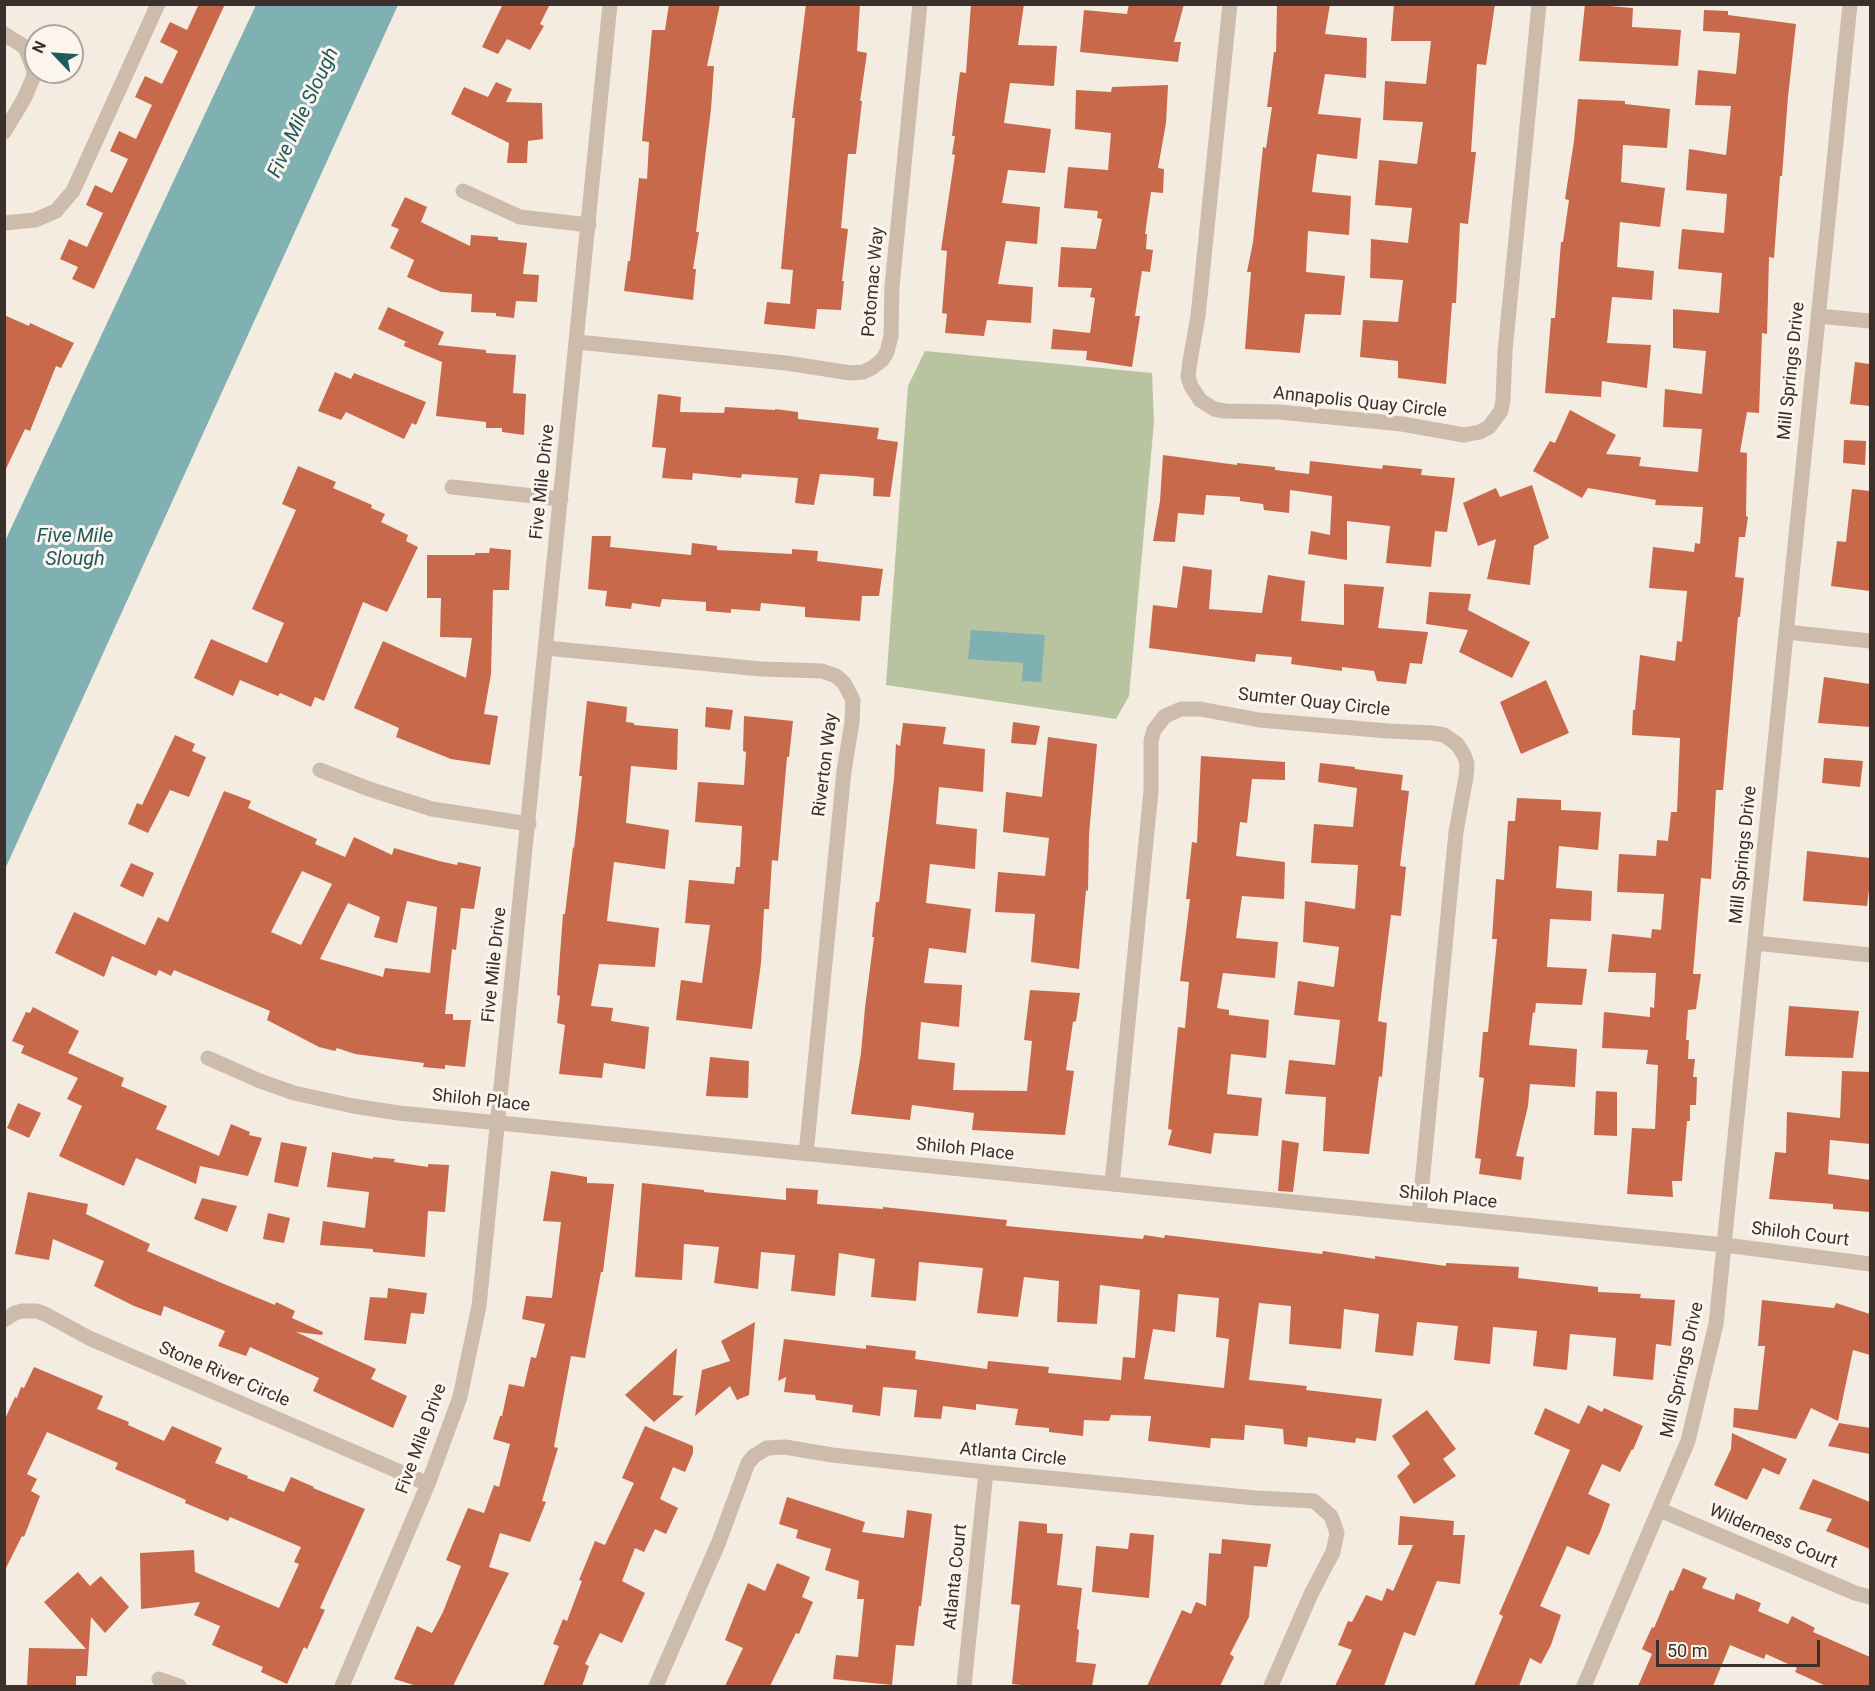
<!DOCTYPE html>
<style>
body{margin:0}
#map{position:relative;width:1875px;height:1691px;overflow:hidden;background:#f4ebe1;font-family:Roboto,sans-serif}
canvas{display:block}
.frame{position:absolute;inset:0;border:6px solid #3b302b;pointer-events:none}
.north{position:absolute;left:24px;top:24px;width:60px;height:60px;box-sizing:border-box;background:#fbf5ee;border:2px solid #aea6a0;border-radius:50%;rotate:295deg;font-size:16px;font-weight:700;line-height:24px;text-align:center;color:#3b302b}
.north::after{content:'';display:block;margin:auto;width:21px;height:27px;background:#1f5a5e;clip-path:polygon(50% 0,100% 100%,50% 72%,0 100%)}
.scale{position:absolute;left:1656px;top:1640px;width:164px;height:27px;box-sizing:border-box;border:3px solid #3b302b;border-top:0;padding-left:8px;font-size:18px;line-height:21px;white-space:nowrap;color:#3b302b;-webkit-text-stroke:4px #fbf5ee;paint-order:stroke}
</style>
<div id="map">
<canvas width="1875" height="1691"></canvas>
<div class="frame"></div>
<div class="north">N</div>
<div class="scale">50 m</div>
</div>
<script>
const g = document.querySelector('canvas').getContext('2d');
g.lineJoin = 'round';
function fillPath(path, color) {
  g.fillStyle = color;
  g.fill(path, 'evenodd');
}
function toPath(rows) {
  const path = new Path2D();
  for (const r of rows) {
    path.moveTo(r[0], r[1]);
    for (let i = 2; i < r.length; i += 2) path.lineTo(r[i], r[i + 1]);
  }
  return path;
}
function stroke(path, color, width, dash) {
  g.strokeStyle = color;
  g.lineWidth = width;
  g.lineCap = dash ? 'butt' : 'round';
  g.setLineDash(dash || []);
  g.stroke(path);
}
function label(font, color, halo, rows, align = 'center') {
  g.font = font + ' Roboto,sans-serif';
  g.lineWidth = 6;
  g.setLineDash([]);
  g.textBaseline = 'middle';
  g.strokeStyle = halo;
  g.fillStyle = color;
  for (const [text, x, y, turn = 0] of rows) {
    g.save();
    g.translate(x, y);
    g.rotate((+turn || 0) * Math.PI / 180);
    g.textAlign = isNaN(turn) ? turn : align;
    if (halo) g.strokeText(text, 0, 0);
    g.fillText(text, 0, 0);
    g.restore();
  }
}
fillPath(toPath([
 [925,351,1152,373,1154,422,1129,696,1116,719,886,685,908,386]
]), '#b8c4a0');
fillPath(toPath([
 [256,5,398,5,5,869,5,541],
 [971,630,1045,635,1041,682,1022,681,1023,663,968,659]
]), '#7fb0b2');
fillPath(toPath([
 [199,4,225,4,94,289,72,279,78,267,60,259,69,239,87,247,103,213,86,205,95,185,112,193,128,159,110,151,119,131,136,139,152,105,135,97,145,76,162,84,178,51,160,42,170,22,187,30],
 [503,4,550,4,540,24,544,26,530,50,507,39,498,54,482,47],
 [669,4,720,4,707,66,714,66,711,109,696,232,699,232,693,269,696,269,693,300,624,291,628,261,630,261,639,178,647,179,649,142,642,141,652,30,665,30],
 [806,4,860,4,857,51,867,53,860,101,862,101,856,154,848,154,841,228,848,229,842,281,844,281,841,310,817,309,815,329,764,324,767,302,790,304,793,270,781,269,795,118,792,118],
 [971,4,1024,4,1018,45,1057,46,1054,86,1010,83,1004,123,1051,129,1045,173,1008,170,1002,203,1040,207,1037,244,1006,241,998,284,1033,287,1031,323,987,320,984,336,945,333,947,314,942,313,947,251,941,250,955,155,952,154,955,136,952,136,960,72,966,73],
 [1129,4,1184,4,1174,42,1181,42,1178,62,1080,52,1084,10,1127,14],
 [1277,4,1330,4,1325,34,1367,38,1366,78,1325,74,1318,114,1361,118,1357,159,1317,154,1312,192,1351,196,1349,235,1308,231,1306,272,1345,276,1341,315,1305,314,1300,353,1245,349,1251,272,1247,272,1253,242,1263,147,1266,148,1272,107,1267,107,1274,52,1276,52],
 [1394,4,1441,6,1441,4,1495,4,1486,65,1477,64,1471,152,1476,152,1468,224,1460,223,1456,303,1452,303,1446,384,1398,378,1398,361,1360,357,1363,320,1398,322,1403,280,1370,278,1371,239,1408,243,1412,208,1375,205,1379,160,1417,164,1423,122,1383,120,1385,81,1426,84,1431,41,1391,41],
 [1585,4,1633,8,1632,27,1681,30,1678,66,1579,61],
 [1704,10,1728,11,1728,15,1796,24,1788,97,1782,176,1780,176,1774,258,1769,257,1767,334,1762,333,1759,413,1747,412,1740,452,1747,453,1746,516,1748,517,1745,537,1739,537,1735,577,1744,578,1740,617,1738,617,1723,790,1716,790,1711,879,1701,878,1693,974,1701,974,1696,1009,1688,1010,1686,1040,1689,1040,1688,1059,1695,1059,1693,1077,1697,1077,1696,1105,1690,1105,1690,1121,1687,1121,1682,1181,1672,1181,1673,1197,1627,1194,1632,1128,1655,1129,1658,1065,1646,1064,1648,1050,1602,1048,1604,1012,1650,1017,1650,1007,1654,1008,1656,973,1608,972,1612,934,1651,938,1652,929,1661,930,1664,894,1617,892,1619,854,1656,856,1657,840,1668,841,1671,812,1677,812,1680,738,1632,735,1633,710,1635,710,1640,655,1675,661,1677,641,1682,642,1687,591,1649,588,1653,547,1694,552,1695,543,1700,544,1703,507,1655,505,1656,500,1588,488,1582,498,1533,471,1550,441,1555,443,1570,410,1616,435,1606,454,1641,457,1639,466,1698,472,1702,429,1663,427,1665,389,1702,394,1706,351,1673,348,1673,309,1719,313,1722,273,1678,269,1682,229,1724,233,1727,194,1686,190,1689,149,1726,155,1731,106,1695,105,1698,70,1736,74,1740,33,1703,31],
 [496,82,512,89,506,102,542,103,543,139,528,141,527,163,507,163,509,143,451,114,464,87,488,97],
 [1168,85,1166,123,1158,168,1164,169,1163,193,1151,192,1145,234,1147,234,1146,249,1153,250,1150,272,1142,271,1135,316,1140,316,1132,367,1086,360,1087,351,1051,349,1053,329,1090,333,1095,298,1090,297,1092,288,1058,287,1061,247,1096,249,1102,219,1097,218,1098,211,1064,208,1068,167,1108,170,1111,133,1075,129,1076,90,1111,92,1112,87],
 [1578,99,1625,101,1625,104,1670,109,1667,148,1623,145,1621,182,1665,188,1660,227,1620,222,1617,267,1654,271,1652,300,1612,297,1607,343,1651,345,1647,388,1602,381,1601,397,1545,393,1551,318,1555,318,1561,242,1563,242,1569,200,1565,199,1574,141],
 [405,197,427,207,421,222,470,246,471,235,498,237,498,240,527,243,523,274,539,275,537,302,516,301,514,318,496,316,496,313,471,312,472,294,441,292,407,277,414,260,390,248,399,229,391,226],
 [388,307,444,332,438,345,486,350,486,353,516,355,513,393,526,394,524,435,502,432,502,428,486,428,486,422,436,416,442,362,404,346,405,342,409,343,378,329],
 [4,315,29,326,30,323,74,343,61,368,56,366,30,431,25,429,4,473],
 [1855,362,1870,364,1870,406,1850,404],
 [335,372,351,379,354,373,426,402,416,425,412,423,404,439,346,412,341,420,318,411],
 [658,394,681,397,680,412,724,413,725,407,775,410,775,409,798,412,798,419,879,428,877,439,898,442,890,497,873,496,874,478,855,476,820,474,814,505,795,503,798,478,742,474,741,478,693,473,692,480,662,478,666,448,652,447],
 [1844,440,1866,441,1865,465,1843,463],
 [1163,455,1237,465,1237,463,1275,467,1275,470,1309,474,1310,461,1382,469,1383,465,1422,469,1421,475,1455,478,1447,532,1435,531,1431,567,1386,563,1390,526,1347,521,1347,560,1308,554,1311,531,1330,535,1332,496,1290,490,1289,513,1264,510,1263,504,1240,501,1240,497,1206,495,1204,515,1178,513,1175,542,1153,541,1160,501],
 [298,466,336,482,333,488,372,505,371,508,385,514,381,522,408,535,406,541,418,547,387,612,363,602,324,701,315,697,311,707,280,693,278,696,240,680,233,696,194,678,211,639,267,663,284,623,252,609,296,510,282,504],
 [1532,485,1549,538,1534,546,1530,585,1487,579,1496,539,1478,546,1463,503,1496,488,1500,497],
 [1852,489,1870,491,1870,591,1831,586,1837,541,1846,542],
 [592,536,611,536,610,547,691,555,692,543,717,546,717,550,792,554,792,549,818,551,817,561,883,569,879,596,862,596,860,621,805,617,805,607,761,603,760,611,731,609,731,613,706,611,706,602,662,599,660,607,632,603,631,609,605,606,607,591,588,589],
 [490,548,511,550,509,590,493,590,491,674,484,714,498,716,490,765,451,759,396,737,399,728,354,708,383,641,466,678,472,638,440,637,441,598,427,598,427,555,475,555,475,553,489,553],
 [1183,566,1212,570,1209,609,1262,613,1268,575,1305,581,1301,621,1344,625,1344,584,1384,587,1378,628,1428,632,1422,664,1410,663,1406,684,1377,681,1374,671,1342,667,1342,671,1291,664,1292,657,1256,654,1255,662,1149,648,1153,605,1177,608],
 [1429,592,1471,594,1468,610,1530,642,1512,678,1459,652,1468,630,1426,624],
 [1824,677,1870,684,1870,727,1818,723],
 [1546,680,1569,733,1521,754,1500,702],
 [587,701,627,707,626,722,634,723,634,725,678,729,677,770,631,766,626,823,669,830,665,869,614,862,607,921,659,928,655,967,599,964,591,1006,613,1008,611,1021,649,1027,645,1069,604,1063,602,1078,559,1074,565,1025,557,1023,560,996,557,995,563,914,565,914,573,847,574,848,582,776,579,776],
 [706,707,733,710,730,730,705,727],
 [744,716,793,721,789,757,787,757,778,861,772,860,769,909,764,909,761,963,752,1029,676,1020,681,980,702,983,710,925,685,923,689,880,734,884,736,867,740,867,742,826,695,822,698,782,744,785,746,752,743,751],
 [1013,722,1040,726,1036,745,1011,743],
 [903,723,946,727,943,744,985,749,983,792,939,787,936,824,977,829,975,869,930,864,926,903,971,909,966,953,929,948,924,983,962,985,959,1027,921,1022,918,1059,955,1063,953,1090,1027,1091,1032,1041,1024,1040,1030,990,1080,993,1076,1021,1073,1022,1066,1070,1074,1071,1065,1135,972,1130,974,1113,912,1105,910,1120,851,1114,861,1053,865,1008,874,937,872,937,876,902,879,902,894,779,896,744,900,746],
 [175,735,195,744,192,751,206,757,189,797,170,790,148,833,128,824,137,803,142,805],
 [1048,737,1097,744,1089,835,1088,891,1086,890,1079,969,1031,962,1035,914,995,912,998,872,1045,876,1049,838,1003,832,1006,792,1042,797],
 [1201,756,1285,762,1285,780,1252,779,1247,823,1240,822,1236,856,1285,862,1284,899,1242,896,1236,938,1278,942,1275,978,1223,973,1217,1008,1229,1010,1229,1015,1269,1020,1266,1058,1231,1054,1227,1094,1262,1098,1258,1136,1214,1133,1211,1154,1168,1145,1172,1130,1168,1129,1178,1027,1185,1028,1189,982,1180,981,1190,899,1186,899,1192,842,1197,843],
 [1824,758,1863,761,1860,787,1822,783],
 [1320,763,1355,767,1355,769,1403,775,1401,790,1409,791,1400,866,1406,867,1401,916,1391,915,1378,1021,1387,1023,1382,1077,1379,1076,1369,1154,1323,1151,1326,1097,1285,1094,1289,1060,1335,1065,1340,1020,1294,1015,1298,981,1334,987,1339,947,1303,942,1305,901,1355,909,1358,865,1311,863,1314,824,1353,827,1357,788,1318,782],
 [224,791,251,801,248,808,317,839,315,844,345,857,354,837,392,855,394,848,439,861,457,865,458,862,481,867,474,909,461,908,456,950,452,949,445,1014,453,1014,453,1020,471,1020,465,1067,445,1065,445,1069,423,1067,424,1063,355,1054,337,1048,335,1051,319,1047,267,1020,270,1011,174,970,171,976,159,970,156,976,112,956,104,977,55,953,74,912,145,945,158,917,168,922],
 [302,871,332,884,301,945,271,932],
 [407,901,437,907,430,973,385,968,383,977,320,959,348,903,380,917,374,937,397,943],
 [1517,798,1561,800,1561,810,1601,812,1598,850,1559,846,1556,888,1592,891,1591,921,1550,919,1547,967,1587,969,1582,1005,1536,1003,1535,1013,1533,1012,1529,1045,1577,1049,1575,1087,1530,1084,1528,1106,1516,1156,1524,1157,1521,1180,1479,1174,1481,1159,1475,1158,1484,1078,1479,1077,1483,1032,1488,1032,1497,939,1492,939,1496,879,1504,880,1508,821,1515,821],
 [1807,851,1870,858,1870,882,1867,906,1803,901],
 [131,863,154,873,143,897,120,886],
 [1789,1006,1859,1011,1853,1058,1785,1056],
 [33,1007,79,1031,68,1053,124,1078,121,1086,167,1106,156,1129,219,1156,231,1124,250,1132,249,1135,262,1138,248,1176,200,1166,196,1184,136,1158,124,1186,59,1156,82,1106,67,1099,78,1078,21,1053,24,1046,12,1041,26,1012,30,1013],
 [710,1057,749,1061,748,1098,706,1096],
 [1842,1071,1870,1072,1870,1144,1830,1140,1828,1174,1870,1180,1870,1212,1833,1209,1833,1204,1769,1199,1775,1152,1786,1153,1787,1112,1840,1118],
 [1596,1091,1617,1092,1617,1136,1594,1135],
 [18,1103,41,1113,29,1138,7,1128],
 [1282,1140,1299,1143,1293,1192,1278,1191],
 [281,1142,307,1147,298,1187,274,1182],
 [332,1152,373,1159,373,1157,395,1159,394,1162,428,1167,428,1164,449,1165,445,1212,428,1211,425,1257,373,1252,373,1249,320,1245,323,1221,365,1228,369,1192,327,1187],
 [551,1171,587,1177,587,1183,614,1184,603,1272,601,1272,585,1358,571,1356,554,1447,558,1448,542,1501,546,1502,530,1542,500,1533,489,1567,509,1573,453,1686,417,1686,394,1679,417,1626,432,1633,443,1612,461,1566,446,1560,468,1508,484,1513,494,1485,499,1487,510,1444,493,1439,500,1416,502,1416,509,1384,524,1387,531,1357,536,1358,545,1324,522,1319,526,1296,552,1298,561,1222,543,1221],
 [642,1183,704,1190,704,1192,786,1200,786,1188,818,1190,817,1204,883,1209,883,1207,1007,1220,1006,1226,1143,1239,1144,1235,1164,1238,1165,1235,1322,1254,1323,1251,1375,1259,1375,1256,1446,1266,1446,1263,1519,1267,1518,1278,1598,1287,1598,1292,1641,1294,1640,1298,1675,1300,1671,1346,1656,1344,1653,1380,1613,1376,1616,1338,1570,1334,1567,1370,1533,1366,1537,1331,1493,1327,1490,1364,1454,1360,1458,1326,1417,1322,1413,1356,1375,1352,1379,1314,1344,1309,1341,1349,1289,1344,1291,1306,1259,1303,1249,1380,1307,1386,1306,1390,1382,1399,1376,1441,1356,1438,1355,1443,1308,1437,1307,1447,1284,1444,1283,1429,1245,1425,1244,1440,1211,1438,1210,1448,1148,1441,1151,1416,1111,1415,1109,1421,1084,1420,1083,1436,1049,1432,1049,1428,1015,1425,1018,1409,976,1404,976,1410,943,1406,941,1419,914,1417,917,1390,883,1387,880,1416,852,1412,853,1405,816,1400,815,1395,784,1392,786,1377,778,1381,784,1339,866,1349,866,1345,916,1351,915,1359,987,1369,988,1361,1049,1367,1048,1373,1121,1380,1123,1357,1135,1358,1140,1290,1100,1285,1097,1324,1057,1322,1059,1281,1024,1277,1018,1317,977,1313,983,1268,919,1262,916,1301,871,1297,875,1259,839,1253,835,1296,791,1291,795,1255,761,1252,758,1289,714,1283,719,1247,684,1244,682,1280,635,1277],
 [1178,1294,1219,1298,1216,1337,1229,1339,1224,1388,1144,1379,1153,1329,1175,1332],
 [28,1192,88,1204,86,1214,150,1244,147,1251,224,1284,275,1305,276,1302,295,1311,292,1318,323,1332,322,1335,296,1332,376,1369,371,1379,407,1396,393,1428,313,1391,319,1378,250,1347,246,1356,218,1346,225,1331,164,1306,161,1316,134,1306,94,1286,104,1261,53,1239,49,1260,15,1254],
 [202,1198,237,1206,227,1232,194,1219],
 [268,1213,290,1218,284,1243,263,1239],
 [388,1288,427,1293,424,1314,411,1313,406,1344,364,1340,370,1297,387,1298],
 [1762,1300,1834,1308,1836,1303,1870,1314,1870,1355,1853,1350,1838,1421,1811,1408,1796,1439,1733,1427,1734,1408,1758,1410,1765,1346,1758,1346],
 [755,1322,749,1395,737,1400,730,1386,695,1416,702,1370,730,1361,721,1341],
 [677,1348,673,1395,684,1396,654,1422,625,1395],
 [34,1367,103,1396,97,1409,129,1422,128,1425,164,1441,172,1426,222,1448,215,1463,248,1476,247,1478,284,1492,291,1477,314,1487,313,1488,365,1509,320,1608,325,1610,307,1649,304,1647,287,1684,261,1672,263,1667,212,1645,220,1626,194,1615,200,1602,141,1609,140,1553,194,1550,195,1572,279,1608,299,1564,294,1562,301,1547,230,1517,228,1521,185,1503,186,1500,115,1469,118,1463,47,1432,27,1474,37,1479,31,1491,40,1496,24,1537,22,1536,4,1572,4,1421,15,1397,17,1398,21,1387,24,1388],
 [1588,1405,1602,1412,1604,1408,1643,1426,1633,1450,1632,1449,1620,1472,1602,1464,1588,1494,1610,1504,1600,1532,1589,1555,1567,1546,1540,1606,1561,1615,1551,1645,1541,1664,1530,1658,1519,1686,1474,1686,1503,1616,1499,1614,1570,1450,1534,1434,1545,1408,1579,1424],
 [1427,1410,1456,1449,1443,1459,1456,1476,1414,1504,1397,1476,1410,1464,1392,1436],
 [1839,1423,1870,1428,1870,1454,1828,1446],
 [645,1426,693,1446,693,1453,685,1472,673,1467,660,1499,678,1508,666,1534,655,1529,644,1552,635,1548,622,1581,645,1593,622,1643,600,1633,585,1664,589,1666,582,1686,543,1686,559,1646,553,1644,563,1619,567,1621,582,1581,579,1580,595,1541,605,1545,634,1483,622,1478],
 [1732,1433,1787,1459,1779,1475,1763,1468,1747,1500,1714,1485,1731,1449],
 [1813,1479,1870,1502,1870,1549,1826,1531,1832,1519,1799,1509],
 [787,1497,865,1522,862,1532,904,1538,907,1510,932,1514,921,1606,919,1606,914,1646,896,1645,892,1685,833,1679,836,1655,858,1657,864,1599,857,1599,859,1581,825,1570,831,1549,796,1538,798,1530,779,1524],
 [1400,1516,1454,1521,1453,1535,1465,1535,1460,1584,1437,1581,1415,1636,1404,1632,1384,1686,1335,1686,1352,1650,1338,1645,1348,1621,1352,1622,1366,1595,1382,1601,1387,1588,1393,1591,1413,1545,1398,1545],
 [1019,1521,1047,1524,1047,1533,1063,1534,1057,1585,1082,1588,1077,1629,1079,1630,1076,1662,1096,1664,1092,1686,1030,1686,1012,1684,1020,1605,1011,1604],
 [1130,1533,1154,1535,1149,1598,1092,1592,1096,1546,1128,1549],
 [1222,1539,1271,1544,1267,1567,1254,1566,1249,1617,1230,1654,1234,1657,1220,1686,1147,1686,1182,1610,1191,1614,1196,1602,1206,1606,1209,1553,1221,1554],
 [777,1563,810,1577,802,1597,813,1602,799,1634,796,1633,770,1686,725,1686,743,1648,725,1640,734,1617,748,1583,765,1591],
 [1683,1568,1707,1578,1702,1588,1734,1600,1736,1593,1761,1603,1758,1611,1788,1624,1792,1616,1815,1628,1813,1632,1870,1657,1870,1686,1826,1686,1795,1672,1797,1668,1766,1654,1764,1659,1730,1645,1713,1686,1638,1686,1652,1654,1642,1649,1652,1627,1654,1628,1670,1590,1673,1591],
 [78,1572,90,1586,101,1576,129,1607,105,1633,91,1617,87,1676,76,1676,76,1686,27,1686,29,1648,86,1649,44,1602]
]), '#c8694b');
stroke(toPath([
 [1230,4,1198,316,1190,361,1188,377,1191,386,1200,400,1214,409,1225,411,1279,412,1402,424,1464,435,1480,432,1489,427,1501,411,1503,400,1505,351,1539,4],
 [4,34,25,47,34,71,33,78,24,99,4,132],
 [463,191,520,217,589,225],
 [4,223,35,220,56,211,73,191,158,4],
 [1818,316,1870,321],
 [577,342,786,363,851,373,863,372,872,368,882,360,887,352,891,336,892,286,920,4],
 [452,487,561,499],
 [1786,632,1870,641],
 [546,648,761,669,822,671,836,676,844,683,853,700,852,722,844,771,806,1154],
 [320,770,369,789,432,809,529,824],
 [1755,943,1870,955],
 [208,1058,260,1081,294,1093,353,1106,399,1113,1725,1245,1870,1264],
 [1112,1184,1151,791,1151,741,1154,730,1165,716,1181,709,1200,709,1259,720,1388,731,1433,733,1444,735,1457,744,1464,755,1467,764,1466,777,1456,832,1419,1215],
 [4,1320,15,1313,22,1311,37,1311,45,1314,89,1338,428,1484],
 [1660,1510,1855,1593,1870,1597],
 [159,1679,179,1686],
 [342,1686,428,1484,460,1397,479,1306,610,4],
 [656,1686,718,1544,748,1463,754,1456,767,1448,785,1447,832,1455,986,1472,1256,1498,1314,1501,1331,1516,1337,1533,1333,1552,1311,1594,1271,1686],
 [964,1686,986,1472],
 [1584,1686,1688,1441,1716,1324,1850,4]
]), '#cdbbac', 15);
label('18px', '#3b302b', '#fbf5ee', [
 ["Potomac Way",874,282,-85],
 ["Mill Springs Drive",1792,371,-84],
 ["Annapolis Quay Circle",1360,403,6],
 ["Five Mile Drive",543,482,-84],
 ["Sumter Quay Circle",1314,703,6],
 ["Riverton Way",826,765,-83],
 ["Mill Springs Drive",1744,855,-84],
 ["Five Mile Drive",495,965,-84],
 ["Shiloh Place",481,1101,6],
 ["Shiloh Place",965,1150,6],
 ["Shiloh Place",1448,1198,6],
 ["Shiloh Court",1800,1235,7],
 ["Mill Springs Drive",1683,1370,-77],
 ["Stone River Circle",224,1375,23],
 ["Five Mile Drive",422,1439,-70],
 ["Atlanta Circle",1013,1455,6],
 ["Wilderness Court",1773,1537,23],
 ["Atlanta Court",956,1577,-84]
]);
label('italic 20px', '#1f5a5e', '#fbf5ee', [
 ["Five Mile Slough",304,113,-65],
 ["Five Mile",75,537],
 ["Slough",75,560]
]);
</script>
